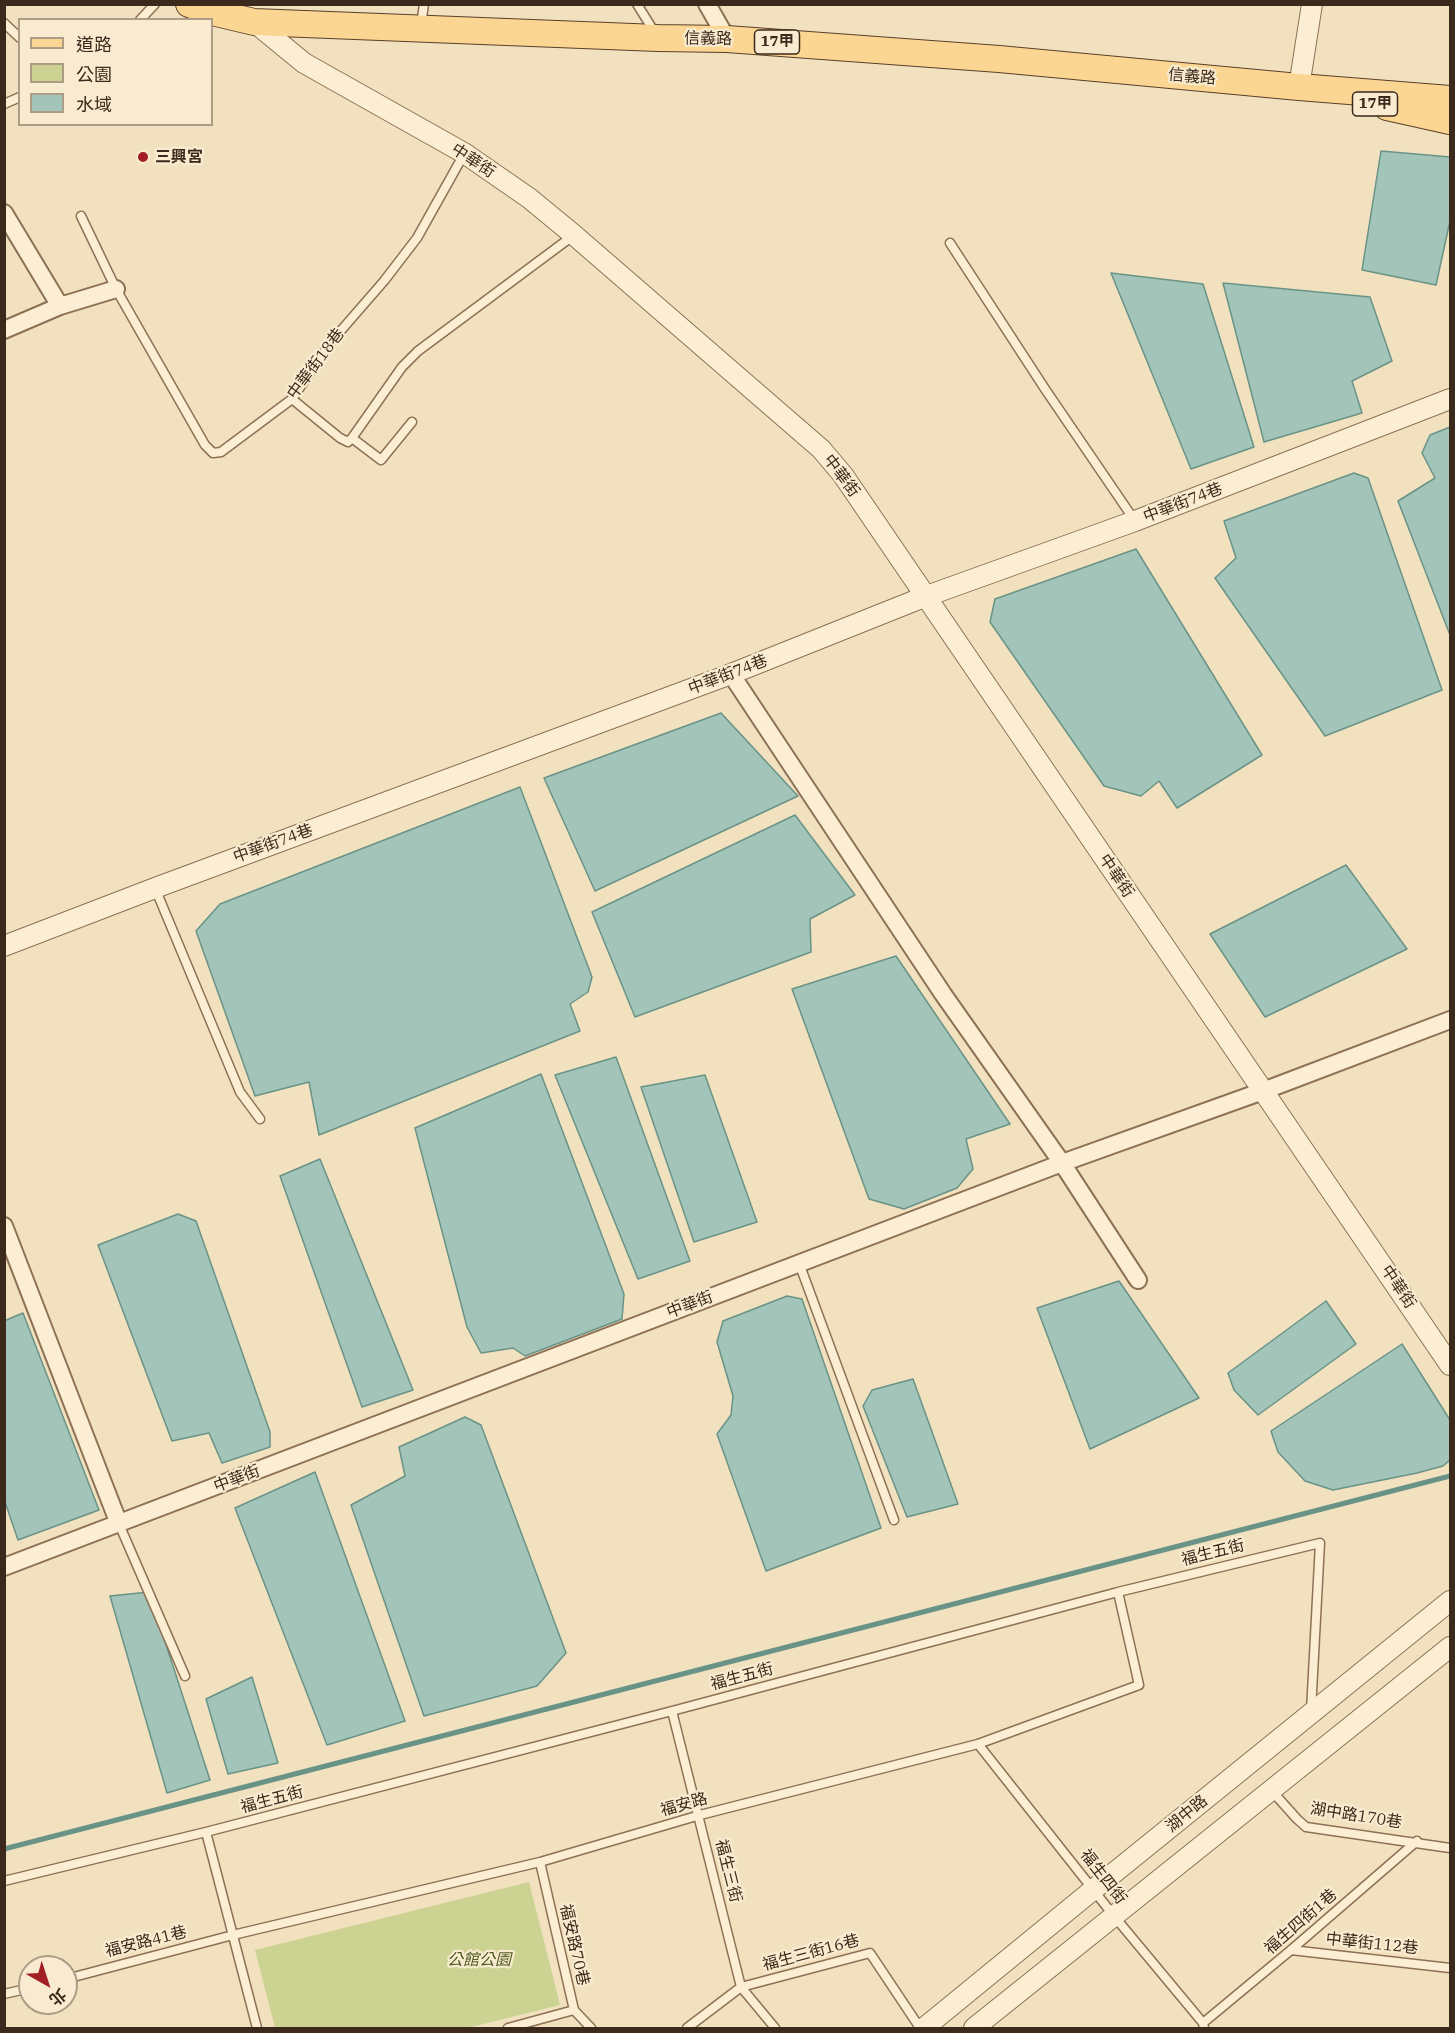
<!DOCTYPE html>
<meta charset="utf-8">
<style>
body{margin:0}
#map{position:relative;width:1455px;height:2033px;overflow:hidden;background:#f2e1bf;font-family:"IBM Plex Serif","Noto Sans TC",serif}
canvas{display:block}
.frame{position:absolute;inset:0;border:6px solid #3b291b;pointer-events:none}
.legend{position:absolute;left:18px;top:18px;width:195px;height:108px;box-sizing:border-box;background:#f9ebcf;border:2px solid #ad9d87;margin:0;padding:8px 10px;list-style:none;font-size:18px;color:#3b291b}
.legend li{display:flex;align-items:center;gap:12px;height:30px}
.legend b{width:30px;border:2px solid #ad9d87}
.north{position:absolute;left:18px;top:1955px;width:60px;height:60px;box-sizing:border-box;background:#f9ebcf;border:2px solid #ad9d87;border-radius:50%;rotate:141deg;font-size:16px;font-weight:700;line-height:24px;text-align:center;color:#3b291b}
.north::after{content:'';display:block;margin:auto;width:21px;height:27px;background:#a21f25;clip-path:polygon(50% 0,100% 100%,50% 72%,0 100%)}
</style>
<div id="map">
<canvas width="1455" height="2033"></canvas>
<div class="frame"></div>
<ul class="legend">
<li><b style="height:8px;background:#fad692"></b>道路</li>
<li><b style="height:16px;background:#ccd292"></b>公園</li>
<li><b style="height:16px;background:#a3c4b9"></b>水域</li>
</ul>
<div class="north">北</div>
</div>
<script>
const g = document.querySelector('canvas').getContext('2d');
g.lineJoin = 'round';
function fillPath(path, color) {
  g.fillStyle = color;
  g.fill(path, 'evenodd');
}
function toPath(rows) {
  const path = new Path2D();
  for (const r of rows) {
    path.moveTo(r[0], r[1]);
    for (let i = 2; i < r.length; i += 2) path.lineTo(r[i], r[i + 1]);
  }
  return path;
}
function stroke(path, color, width, dash) {
  g.strokeStyle = color;
  g.lineWidth = width;
  g.lineCap = dash ? 'butt' : 'round';
  g.setLineDash(dash || []);
  g.stroke(path);
}
function label(font, color, halo, rows, align = 'center') {
  g.font = font + ' "IBM Plex Serif","Noto Sans TC",serif';
  g.lineWidth = 4.5;
  g.setLineDash([]);
  g.textBaseline = 'middle';
  g.strokeStyle = halo;
  g.fillStyle = color;
  for (const [text, x, y, turn = 0] of rows) {
    g.save();
    g.translate(x, y);
    g.rotate((+turn || 0) * Math.PI / 180);
    g.textAlign = isNaN(turn) ? turn : align;
    if (halo) g.strokeText(text, 0, 0);
    g.fillText(text, 0, 0);
    g.restore();
  }
}
fillPath(toPath([
 [529,1882,560,2005,467,2028,275,2028,255,1950]
]), '#ccd292');
const water = toPath([
 [1381,151,1450,157,1450,221,1436,285,1362,270,1381,151],
 [1111,273,1203,284,1254,447,1191,469,1111,273],
 [1223,283,1370,297,1392,361,1352,381,1362,413,1264,442,1223,283],
 [1450,427,1450,635,1398,501,1435,478,1422,453,1430,435,1450,427],
 [1354,473,1368,478,1442,690,1325,736,1215,578,1236,558,1224,521,1354,473],
 [1136,549,1262,755,1177,808,1159,781,1141,796,1104,786,990,622,995,599,1136,549],
 [721,713,798,796,595,891,544,778,721,713],
 [520,787,592,977,588,992,570,1004,580,1031,319,1135,309,1082,255,1096,196,931,220,904,520,787],
 [795,815,855,895,810,919,811,952,635,1017,592,912,795,815],
 [1346,865,1407,949,1265,1017,1210,934,1346,865],
 [896,956,1010,1124,966,1139,973,1169,957,1188,904,1209,869,1199,792,989,896,956],
 [616,1057,690,1261,638,1279,555,1075,616,1057],
 [541,1074,624,1294,622,1319,525,1356,513,1348,481,1353,467,1327,415,1128,541,1074],
 [705,1075,757,1222,694,1242,641,1087,705,1075],
 [320,1159,413,1390,362,1407,280,1176,320,1159],
 [178,1214,196,1221,270,1432,270,1447,222,1463,209,1433,172,1441,98,1245,178,1214],
 [1119,1281,1199,1398,1090,1449,1037,1308,1119,1281],
 [787,1296,802,1299,881,1528,766,1571,717,1434,731,1415,733,1396,717,1342,723,1321,787,1296],
 [1326,1301,1356,1344,1258,1415,1234,1390,1228,1373,1326,1301],
 [23,1313,99,1510,18,1540,5,1502,4,1321,23,1313],
 [1402,1344,1450,1420,1450,1460,1443,1466,1417,1473,1333,1490,1305,1481,1278,1452,1271,1431,1402,1344],
 [913,1379,958,1504,907,1517,863,1406,872,1390,913,1379],
 [465,1417,481,1425,566,1653,537,1686,424,1716,351,1505,405,1476,399,1447,465,1417],
 [315,1472,405,1721,327,1745,235,1508,315,1472],
 [149,1592,210,1780,167,1793,110,1596,149,1592],
 [252,1677,278,1763,228,1774,206,1699,252,1677]
]);
fillPath(water, '#a3c4b9');
stroke(water, '#699387', 1.5);
stroke(toPath([
 [4,1849,1450,1476]
]), '#699387', 5);
const service = toPath([
 [637,4,655,33],
 [140,20,155,4],
 [4,23,20,38],
 [421,25,424,4],
 [4,104,20,97],
 [81,216,116,289,205,445,213,453,221,452,292,399,331,342,384,281,417,238,464,154],
 [950,243,1045,389,1135,521],
 [292,399,340,438,348,442,352,438,381,460,412,422],
 [352,438,402,367,418,351,574,235],
 [155,888,240,1092,260,1119],
 [799,1263,894,1520],
 [119,1524,185,1676],
 [672,1711,741,1987,775,2028],
 [978,1744,1114,1916,1203,2023,1204,2028],
 [1271,1790,1297,1819,1306,1827,1450,1848],
 [206,1832,257,2028],
 [540,1862,574,2010,591,2028],
 [4,1881,206,1832,672,1711,1118,1592,1320,1543,1311,1711],
 [1291,1950,1450,1968],
 [66,1979,233,1935,540,1862,700,1815,978,1744,1139,1685,1118,1592],
 [4,1994,30,1988],
 [1203,2023,1291,1950,1417,1841],
 [508,2028,574,2010],
 [687,2028,741,1987,870,1953,920,2028]
]);
const minor = toPath([
 [707,4,727,39],
 [4,213,60,306],
 [4,330,60,306,116,289],
 [731,674,943,994,1062,1163,1138,1280],
 [4,1226,119,1524],
 [4,1567,1062,1163,1263,1091,1450,1020]
]);
const tertiary = toPath([
 [254,22,304,63,464,153,529,198,574,235,821,449,843,475,1450,1365],
 [1299,87,1312,4],
 [4,946,155,888,731,674,924,597,1135,521,1450,399],
 [924,2028,1094,1889,1450,1601],
 [974,2028,1450,1647]
]);
const primary = toPath([
 [189,4,212,12,254,22,658,38,727,39,999,59,1299,87,1450,99],
 [1387,107,1450,121]
]);
stroke(service, '#8d7155', 11);
stroke(minor, '#8d7155', 20);
stroke(tertiary, '#8d7155', 22);
stroke(primary, '#5a3f2a', 28);
stroke(service, '#fceed3', 8);
stroke(minor, '#fceed3', 16);
stroke(tertiary, '#fceed3', 20);
stroke(primary, '#fad692', 26);
for (const [x, y, r, color] of [
 [143,157,6,"#a21f25"]
]) {
  const dot = new Path2D();
  dot.arc(x, y, r, 0, 2 * Math.PI);
  g.fillStyle = color;
  g.fill(dot);
  stroke(dot, '#f9ebcf', 2);
}
for (const [x, y, w] of [
 [777,42,45],
 [1375,104,45]
]) {
  const box = new Path2D();
  box.roundRect(x - w / 2, y - 12, w, 24, 4.5);
  g.fillStyle = '#f9ebcf';
  g.fill(box);
  stroke(box, '#3b291b', 1.5);
}
label('bold 15px', '#3b291b', null, [
 ["17甲",777,42],
 ["17甲",1375,104]
]);
label('16px', '#3b291b', '#f9ebcf', [
 ["信義路",708,39,1],
 ["信義路",1192,77,5],
 ["中華街",473,161,33],
 ["中華街18巷",316,364,-53],
 ["中華街",841,476,53],
 ["中華街74巷",1183,503,-21],
 ["中華街74巷",728,675,-21],
 ["中華街74巷",273,844,-20],
 ["中華街",1116,876,56],
 ["中華街",1398,1287,56],
 ["中華街",690,1305,-21],
 ["中華街",237,1479,-21],
 ["福生五街",1213,1553,-14],
 ["福生五街",742,1677,-15],
 ["福生五街",272,1800,-15],
 ["福安路",684,1805,-16],
 ["湖中路",1187,1814,-39],
 ["湖中路170巷",1356,1816,9],
 ["福生三街",728,1871,76],
 ["福生四街",1103,1877,52],
 ["福生四街1巷",1301,1922,-41],
 ["福安路41巷",146,1942,-14],
 ["中華街112巷",1372,1944,6],
 ["福安路70巷",574,1945,77],
 ["福生三街16巷",811,1953,-15]
]);
label('bold 16px', '#3b291b', '#f9ebcf', [
 ["三興宮",155,157]
], 'left');
label('italic 16px', '#4d5a20', '#f9ebcf', [
 ["公館公園",479,1960]
]);
</script>
